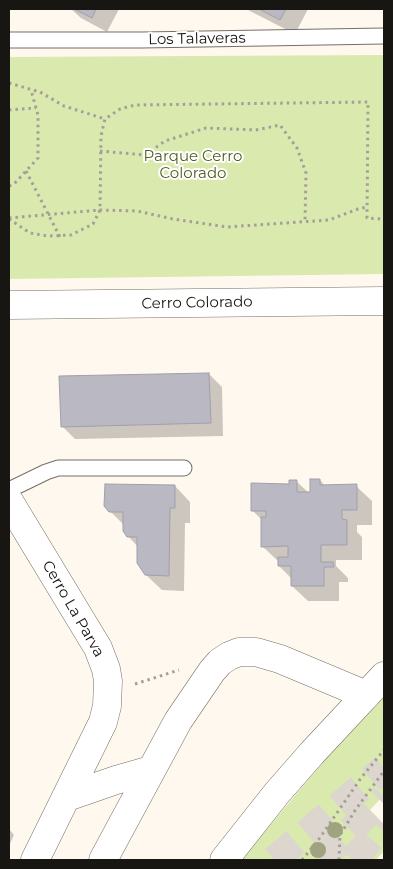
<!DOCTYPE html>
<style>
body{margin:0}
#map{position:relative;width:393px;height:869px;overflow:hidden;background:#fff8ef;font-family:Montserrat,sans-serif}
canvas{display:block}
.frame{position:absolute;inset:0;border:10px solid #181613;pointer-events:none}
</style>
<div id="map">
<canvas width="393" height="869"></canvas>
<div class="frame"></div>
</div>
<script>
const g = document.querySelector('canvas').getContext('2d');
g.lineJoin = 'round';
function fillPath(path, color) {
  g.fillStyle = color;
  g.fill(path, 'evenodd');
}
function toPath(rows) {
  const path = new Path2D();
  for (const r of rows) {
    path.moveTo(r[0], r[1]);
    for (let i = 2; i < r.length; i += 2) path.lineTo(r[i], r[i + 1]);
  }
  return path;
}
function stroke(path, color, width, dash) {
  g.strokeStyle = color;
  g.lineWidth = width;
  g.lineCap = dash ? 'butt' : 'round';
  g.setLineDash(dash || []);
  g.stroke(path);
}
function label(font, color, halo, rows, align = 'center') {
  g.font = font + ' Montserrat,sans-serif';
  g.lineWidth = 4;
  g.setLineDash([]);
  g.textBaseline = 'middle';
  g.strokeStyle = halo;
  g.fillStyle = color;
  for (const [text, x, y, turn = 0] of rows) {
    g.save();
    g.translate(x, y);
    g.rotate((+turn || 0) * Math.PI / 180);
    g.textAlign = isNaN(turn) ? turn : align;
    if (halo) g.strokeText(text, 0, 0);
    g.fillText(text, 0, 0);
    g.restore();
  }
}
fillPath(toPath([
 [384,55,384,274,9,279,9,57],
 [384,691,384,795,367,813,384,831,384,851,376,860,241,860,340,742]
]), '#dae9ae');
fillPath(toPath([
 [71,9,119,9,107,32,81,18],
 [246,9,308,9,295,34],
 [209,374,222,387,223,436,75,439,62,426],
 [320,480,325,486,356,486,372,501,372,525,357,525,357,532,362,537,362,560,336,560,336,566,348,578,348,582,339,582,339,601,308,601,292,586,292,579,279,566,279,562,262,546,262,520,252,510,296,481,309,493,311,493],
 [175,486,190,502,190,523,185,523,184,591,162,590,146,575,138,547,128,536,124,525,110,511],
 [9,829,14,835,9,846]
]), '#0003');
const building = toPath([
 [74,9,96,9,92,18,74,9],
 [259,9,286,9,280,20,259,9],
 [209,373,211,423,61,427,59,376,209,373],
 [310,479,320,479,320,485,357,484,357,510,342,510,342,519,347,520,347,545,321,545,321,562,333,562,334,567,324,567,324,586,291,586,291,566,278,566,278,557,288,557,288,546,261,547,261,517,266,517,266,511,251,511,251,483,289,484,289,480,297,480,297,492,310,492,310,479],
 [105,484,175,485,175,508,170,508,169,576,145,575,137,563,137,537,127,537,123,531,123,512,109,512,104,506,105,484]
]);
fillPath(building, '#bab9c3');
stroke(building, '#a09fa9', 1);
stroke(toPath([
 [274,860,384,768],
 [321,860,384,797],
 [353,860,384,824]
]), '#dcd6ce', 28, [28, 14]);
const lane = toPath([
 [9,40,142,40,384,36],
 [9,490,46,472,58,468,184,468]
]);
const street = toPath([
 [9,501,98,648,106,669,108,681,107,706,103,722,35,860],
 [67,797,116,780,151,770],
 [103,860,178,721,212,671,220,662,229,656,239,652,256,652,280,659,366,695]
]);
const secondary = toPath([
 [9,305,384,301]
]);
const primary = toPath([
 [224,860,277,793,312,753,384,676]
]);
stroke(lane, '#756f67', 17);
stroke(street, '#756f67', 29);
stroke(secondary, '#756f67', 29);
stroke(primary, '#756f67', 29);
stroke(toPath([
 [9,83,40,92,64,106,105,119],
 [9,110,36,108],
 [100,151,145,155,165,141,206,128,256,130,280,125,297,148,306,173,305,222],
 [26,171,60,237],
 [9,186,14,184,38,158,38,115,31,90],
 [9,218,100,210,137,211,173,219,227,227,329,220,358,209,367,207],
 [9,219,30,233,48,236,71,235,93,224,100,210,101,136,105,119,120,109,135,105,368,102,367,218,384,219],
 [135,684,179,670],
 [302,860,319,839,361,778,384,750],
 [339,860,340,835,356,809,384,771]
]), '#a49f98', 3, [2.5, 4]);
stroke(lane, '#fff', 15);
stroke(street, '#fff', 28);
stroke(secondary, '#fff', 28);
stroke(primary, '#fff', 28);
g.fillStyle = '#9fa37f';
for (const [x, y] of [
 [335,830],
 [318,850]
]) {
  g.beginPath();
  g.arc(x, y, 8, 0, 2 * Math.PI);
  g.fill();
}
label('15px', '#181613', '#fff', [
 ["Los Talaveras",197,39,-1],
 ["Cerro Colorado",197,303,-1],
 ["Cerro La Parva",73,609,60]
]);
label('15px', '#515d23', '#fff', [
 ["Parque Cerro",193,157],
 ["Colorado",193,174]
]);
</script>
